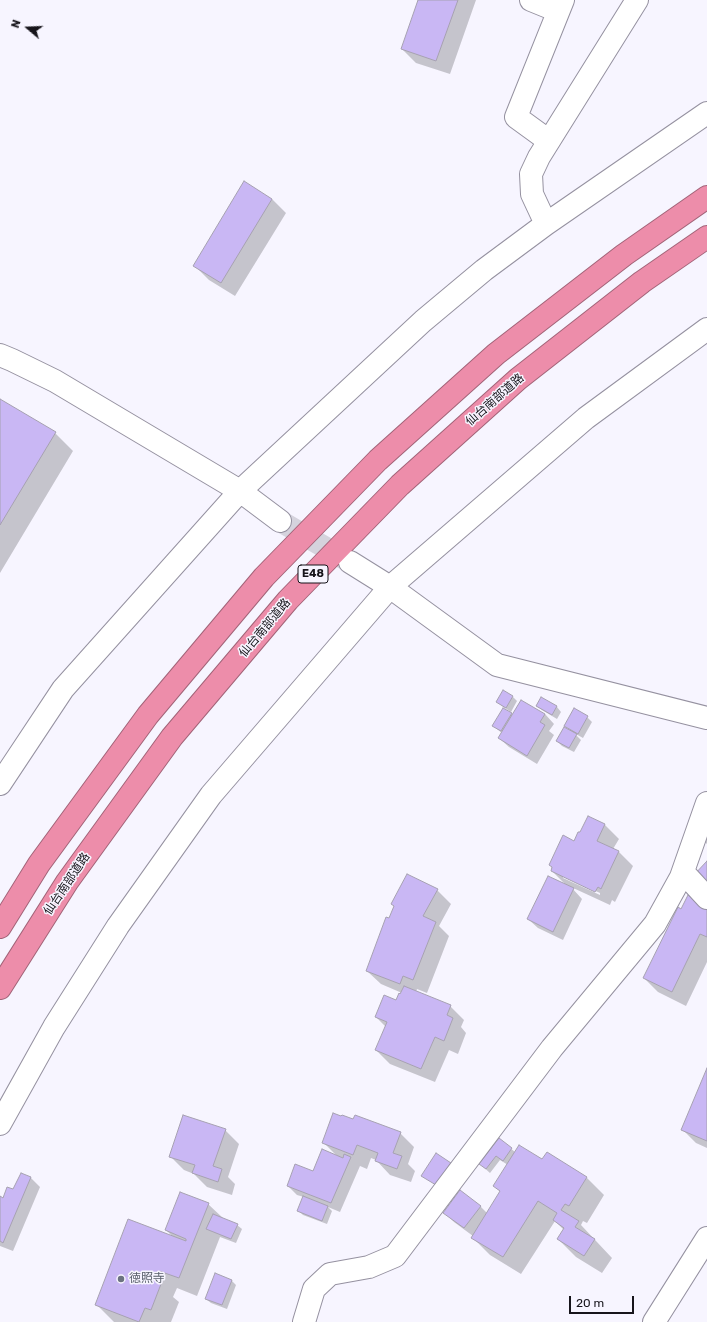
<!DOCTYPE html>
<meta charset="utf-8">
<style>
body{margin:0}
#map{position:relative;width:707px;height:1322px;overflow:hidden;background:#f7f5ff;font-family:Rubik,sans-serif}
canvas{display:block}
.north{position:absolute;left:8px;top:8px;width:40px;height:40px;-webkit-text-stroke:3px #f7f5ff;paint-order:stroke;rotate:289deg;font-size:11px;font-weight:700;line-height:16px;text-align:center;color:#17151b}
.north::after{content:'';display:block;margin:auto;width:14px;height:18px;background:#17151b;clip-path:polygon(50% 0,100% 100%,50% 72%,0 100%)}
.scale{position:absolute;left:569px;top:1296px;width:65px;height:18px;box-sizing:border-box;border:2px solid #17151b;border-top:0;padding-left:5px;font-size:12px;line-height:14px;white-space:nowrap;color:#17151b;-webkit-text-stroke:3px #f7f5ff;paint-order:stroke}
</style>
<div id="map">
<canvas width="707" height="1322"></canvas>
<div class="north">N</div>
<div class="scale">20 m</div>
</div>
<script>
const g = document.querySelector('canvas').getContext('2d');
g.lineJoin = 'round';
function fillPath(path, color) {
  g.fillStyle = color;
  g.fill(path, 'evenodd');
}
function toPath(rows) {
  const path = new Path2D();
  for (const r of rows) {
    path.moveTo(r[0], r[1]);
    for (let i = 2; i < r.length; i += 2) path.lineTo(r[i], r[i + 1]);
  }
  return path;
}
function stroke(path, color, width, dash) {
  g.strokeStyle = color;
  g.lineWidth = width;
  g.lineCap = dash ? 'butt' : 'round';
  g.setLineDash(dash || []);
  g.stroke(path);
}
function label(font, color, halo, rows, align = 'center') {
  g.font = font + ' Rubik,"Noto Sans JP",sans-serif';
  g.lineWidth = 3;
  g.setLineDash([]);
  g.textBaseline = 'middle';
  g.strokeStyle = halo;
  g.fillStyle = color;
  for (const [text, x, y, turn = 0] of rows) {
    g.save();
    g.translate(x, y);
    g.rotate((+turn || 0) * Math.PI / 180);
    g.textAlign = isNaN(turn) ? turn : align;
    if (halo) g.strokeText(text, 0, 0);
    g.fillText(text, 0, 0);
    g.restore();
  }
}
fillPath(toPath([
 [419,0,476,0,450,74,416,63,402,49],
 [272,199,286,213,235,296,209,280,195,266],
 [0,400,55,433,73,451,0,573],
 [513,697,517,701,511,712,502,706,497,701],
 [541,699,557,707,561,712,557,719,542,710,537,706],
 [511,714,513,715,545,714,554,724,549,731,554,735,537,764,509,747,499,738,502,733,493,726],
 [587,717,592,722,583,738,574,733,581,740,574,752,562,746,557,741,572,732,566,726],
 [588,817,605,825,619,839,613,849,619,852,633,866,615,902,612,900,610,905,571,887,582,899,563,940,538,928,528,919,567,886,552,871,580,834],
 [563,876,600,893,600,895,563,878],
 [707,829,707,844,704,841],
 [437,890,451,904,439,926,449,936,427,993,417,989,416,992,450,1006,464,1020,461,1027,466,1033,458,1054,449,1050,435,1082,390,1064,376,1050,386,1027,376,1017,397,1001,402,993,381,984,367,971,389,919],
 [707,908,707,962,686,1006,658,992,644,978,681,910],
 [707,1071,707,1148,696,1143,682,1129],
 [225,1130,239,1144,228,1177,235,1184,232,1195,207,1187,194,1174,184,1170,170,1156],
 [400,1133,414,1147,408,1164,415,1171,411,1182,390,1175,376,1160,371,1158,367,1169,360,1166,340,1212,328,1207,332,1211,327,1224,303,1215,298,1210,304,1197,297,1195,288,1186,314,1172,338,1157,324,1143],
 [499,1139,515,1152,543,1161,587,1178,604,1195,587,1223,583,1221,581,1225,612,1258,602,1273,576,1257,558,1239,564,1230,555,1221,521,1274,490,1255,472,1237,473,1236,454,1222,445,1213,460,1191,481,1207,487,1213,501,1192,494,1186,508,1165,500,1160,490,1173,480,1164],
 [21,1174,31,1178,40,1187,13,1251,0,1246,0,1197,3,1199,14,1191],
 [208,1204,224,1219,237,1225,242,1229,236,1243,220,1237,197,1296,177,1288,173,1297,179,1302,171,1322,114,1322,96,1304,174,1238,166,1230],
 [231,1280,236,1285,227,1309,211,1303,206,1299]
]), '#0003');
const building = toPath([
 [418,0,458,0,436,61,401,49,418,0],
 [244,181,272,199,221,283,193,266,244,181],
 [0,399,56,432,0,525,0,399],
 [503,690,513,696,506,708,496,702,503,690],
 [541,697,557,706,552,715,536,706,541,697],
 [521,700,545,714,540,722,545,725,527,756,498,738,521,700],
 [503,708,512,713,501,731,492,726,503,708],
 [574,708,588,716,578,734,564,726,574,708],
 [564,727,577,734,569,748,556,741,564,727],
 [588,816,605,824,597,841,619,851,601,889,598,887,595,892,551,871,552,867,549,865,563,835,574,841,578,832,580,832,588,816],
 [707,861,707,890,693,876,707,861],
 [407,874,438,889,423,916,436,922,413,980,403,976,400,984,366,971,386,917,389,918,394,906,391,904,407,874],
 [548,876,574,888,553,932,527,919,548,876],
 [688,895,704,904,707,907,707,937,700,934,672,992,643,978,678,907,681,909,688,895],
 [404,986,451,1005,447,1015,453,1018,444,1041,435,1037,421,1069,375,1050,387,1022,375,1017,384,995,396,1000,399,993,400,994,404,986],
 [707,1068,707,1141,681,1130,707,1068],
 [333,1113,341,1116,342,1115,353,1119,355,1115,401,1132,393,1153,402,1156,397,1169,375,1161,378,1153,357,1145,353,1155,322,1143,333,1113],
 [183,1115,226,1129,213,1166,222,1169,218,1182,192,1173,195,1165,169,1157,183,1115],
 [499,1138,512,1148,503,1161,496,1156,486,1169,479,1164,499,1138],
 [519,1145,542,1159,547,1152,587,1177,569,1206,565,1204,561,1210,579,1221,575,1227,595,1239,584,1256,557,1239,564,1228,553,1220,557,1213,538,1201,503,1257,471,1238,500,1191,493,1186,519,1145],
 [322,1149,343,1158,344,1154,351,1157,331,1203,287,1186,295,1164,313,1171,322,1149],
 [436,1153,451,1163,436,1185,421,1176,436,1153],
 [21,1173,31,1177,3,1243,0,1241,0,1196,3,1198,7,1187,13,1189,21,1173],
 [460,1190,481,1206,464,1228,443,1213,460,1190],
 [180,1192,209,1203,179,1278,159,1271,155,1281,161,1284,151,1310,145,1308,139,1322,95,1305,128,1219,186,1241,186,1239,165,1230,180,1192],
 [303,1196,328,1206,322,1221,297,1211,303,1196],
 [213,1214,238,1224,231,1239,206,1229,213,1214],
 [215,1273,232,1280,222,1305,205,1299,215,1273]
]);
fillPath(building, '#c9b7f4');
stroke(building, '#a6a1b1', 1);
stroke(toPath([
 [280,521,350,562]
]), '#d5d3dd', 22, [22, 11]);
const minor = toPath([
 [531,0,558,11],
 [549,141,516,117,563,0],
 [546,224,532,194,531,174,539,157,637,0],
 [0,355,12,360,55,381,240,491,280,521],
 [350,562,390,587,497,665,707,718],
 [0,784,63,689,240,491,423,321,484,270,546,224,707,113],
 [683,872,707,898],
 [0,1124,54,1027,118,926,211,795,390,587,586,418,707,329],
 [304,1322,314,1289,330,1274,369,1267,395,1256,552,1048,655,924,681,877,707,803],
 [654,1322,707,1238]
]);
const highway = toPath([
 [0,927,39,864,148,715,264,577,378,460,496,354,624,255,707,197],
 [0,988,67,882,172,737,288,600,400,485,518,379,642,282,707,237]
]);
stroke(minor, '#9591a0', 24);
stroke(highway, '#a26378', 24);
stroke(minor, '#fff', 22);
stroke(highway, '#ed8daa', 22);
for (const [x, y, r, color] of [
 [121,1279,4,"#6b7280"]
]) {
  const dot = new Path2D();
  dot.arc(x, y, r, 0, 2 * Math.PI);
  g.fillStyle = color;
  g.fill(dot);
  stroke(dot, '#f7f5ff', 1.5);
}
for (const [x, y, w] of [
 [313,574,30]
]) {
  const box = new Path2D();
  box.roundRect(x - w / 2, y - 9, w, 18, 3);
  g.fillStyle = '#f7f5ff';
  g.fill(box);
  stroke(box, '#17151b', 1);
}
label('bold 11px', '#17151b', null, [
 ["E48",313,574]
]);
label('12px', '#17151b', '#f7f5ff', [
 ["仙台南部道路",495,400,-41],
 ["仙台南部道路",265,628,-50],
 ["仙台南部道路",67,884,-56]
]);
label('12px', '#5b616d', '#f7f5ff', [
 ["徳照寺",129,1279]
], 'left');
</script>
